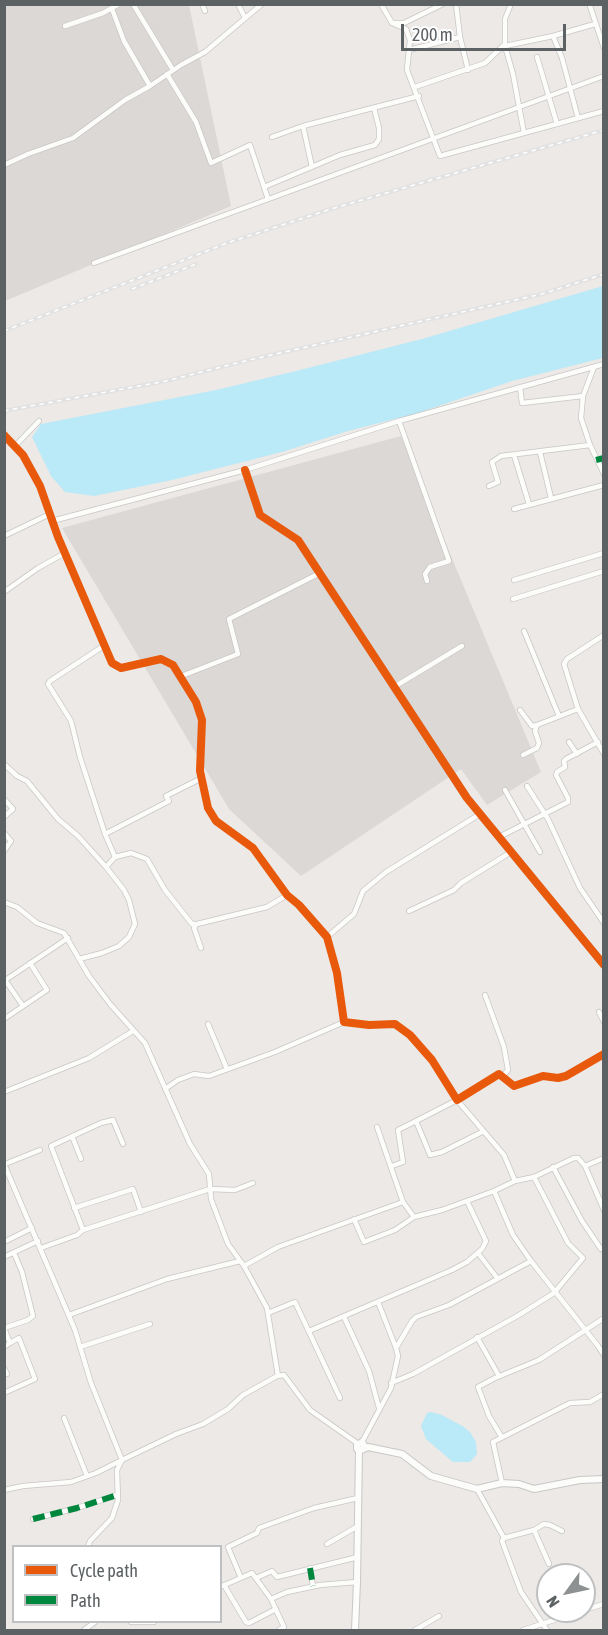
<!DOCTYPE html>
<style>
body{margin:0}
#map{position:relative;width:608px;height:1635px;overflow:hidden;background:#ece9e6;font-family:"Asap Condensed",sans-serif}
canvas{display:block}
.frame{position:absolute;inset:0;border:6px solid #5c6164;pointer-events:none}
.legend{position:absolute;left:12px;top:1545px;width:210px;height:78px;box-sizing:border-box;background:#fff;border:2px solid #bec0c1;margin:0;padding:8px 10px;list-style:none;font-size:18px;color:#5c6164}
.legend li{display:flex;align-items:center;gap:12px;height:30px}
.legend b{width:30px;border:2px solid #bec0c1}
.north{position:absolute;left:536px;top:1563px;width:60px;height:60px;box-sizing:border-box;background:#fff;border:2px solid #bec0c1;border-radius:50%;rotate:237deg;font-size:16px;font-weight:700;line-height:24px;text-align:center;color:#5c6164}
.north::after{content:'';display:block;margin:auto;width:21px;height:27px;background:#8e9192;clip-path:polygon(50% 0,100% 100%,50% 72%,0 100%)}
.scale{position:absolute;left:401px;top:24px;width:165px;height:27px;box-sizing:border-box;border:3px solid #5c6164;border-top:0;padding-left:8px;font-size:18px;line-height:21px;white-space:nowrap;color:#5c6164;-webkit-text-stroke:4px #fff;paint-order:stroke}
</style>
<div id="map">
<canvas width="608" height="1635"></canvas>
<div class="frame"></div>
<ul class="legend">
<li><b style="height:8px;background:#e8590c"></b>Cycle path</li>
<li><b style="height:8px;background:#00873e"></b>Path</li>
</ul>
<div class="north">N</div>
<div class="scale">200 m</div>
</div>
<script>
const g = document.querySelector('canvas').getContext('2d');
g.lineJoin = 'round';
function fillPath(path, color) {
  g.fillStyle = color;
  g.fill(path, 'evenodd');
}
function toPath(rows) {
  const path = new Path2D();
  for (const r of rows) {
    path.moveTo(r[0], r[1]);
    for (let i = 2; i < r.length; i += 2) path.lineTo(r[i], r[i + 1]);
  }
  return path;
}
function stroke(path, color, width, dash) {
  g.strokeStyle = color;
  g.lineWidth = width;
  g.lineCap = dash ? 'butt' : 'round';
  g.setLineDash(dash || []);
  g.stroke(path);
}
fillPath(toPath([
 [5,5,189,5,231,206,5,301],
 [401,436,541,772,487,805,461,769,301,876,229,809,62,528]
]), '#dcd8d6');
fillPath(toPath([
 [603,286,603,358,512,381,418,413,348,431,282,452,172,480,94,496,65,492,51,476,32,437,41,424,216,390,296,371,422,339],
 [431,1412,442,1415,464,1427,470,1432,476,1442,477,1454,470,1462,453,1462,426,1439,421,1426,427,1413]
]), '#bae9f7');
const street = toPath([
 [133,4,173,70],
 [202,4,205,11],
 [238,4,245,18],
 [381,4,392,23,404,23,443,4],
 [456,4,460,37,468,70],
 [511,4,505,19,505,46,513,74,524,133],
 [590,6,604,48],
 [112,9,124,41,150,86],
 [392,23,406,29,410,40,407,70,440,156,604,111],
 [65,26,103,13,119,4],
 [553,36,562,58,578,118],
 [505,46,553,36,595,24],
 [409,50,460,37],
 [537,57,557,124],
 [167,74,196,122,211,163,250,145,268,199],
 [415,87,485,63,505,44],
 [303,126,312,167],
 [272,137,303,126,419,96],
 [4,165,28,154,73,138,125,100,150,86,181,65,205,52,262,4],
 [264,187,340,155,375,145,379,139,379,128,374,108],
 [94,263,604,76],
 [520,387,522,403,583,396,594,367],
 [583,396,581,418,590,445,604,474],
 [399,421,449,561,430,567,425,574,427,581],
 [4,435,23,455,40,486,58,537,112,663,121,668,161,659,173,665,196,702,202,720,200,771,208,808,216,821,253,848,287,895,299,905,327,937,337,973,344,1022,369,1025,395,1024,410,1035,432,1060,457,1100,499,1074,514,1086,543,1076,558,1078,566,1076,604,1054],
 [15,446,39,421],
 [540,452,551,498],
 [514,455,529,504],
 [489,486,498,482,492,462,501,456,590,445],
 [514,509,604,485],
 [52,521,245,470,399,421,604,364],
 [4,536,50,514],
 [514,580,604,553],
 [4,592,38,568,65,553],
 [513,599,604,571],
 [524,631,559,716],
 [604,635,567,659,564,664,578,709,604,754],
 [105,645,50,681,48,684,71,721,80,757,105,834,169,801,166,796,202,778],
 [179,677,238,654,229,619,320,573],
 [394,687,462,646],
 [520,710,532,726,537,725,578,709],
 [569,742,577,754],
 [523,755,537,748,539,743,535,731,537,725],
 [4,764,17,776,27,781,58,819,78,836,106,867],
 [527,786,548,819,580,888,604,923],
 [505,790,540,852],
 [4,799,13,809,4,817],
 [4,833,11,841,4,851],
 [499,837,568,802,568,798,556,775,557,772,565,767,564,761,566,759,598,742],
 [115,857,131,853,147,859,165,890,192,924,197,924,267,907,287,895],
 [4,902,17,907,37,923,64,933,89,976,110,1004,145,1043,190,1144,209,1174,211,1199,228,1244,244,1266,267,1308,278,1376],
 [409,911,454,890,461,883,511,852],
 [196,924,194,928,201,948],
 [327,937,354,914,363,891,386,872,480,814],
 [79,959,102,953,119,946,129,937,135,924,129,900,124,890,106,867,115,857,105,834],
 [5,980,23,1006],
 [4,981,68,938],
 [485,995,504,1047,508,1070,503,1076],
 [599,1012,604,1022],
 [4,1019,47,990,30,963],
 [208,1024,227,1069],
 [165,1089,178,1080,194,1074,209,1076,275,1052,344,1022],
 [4,1092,89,1058,133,1031],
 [377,1127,403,1202,414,1217,442,1210,494,1191],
 [72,1136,81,1159],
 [4,1164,75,1330,91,1383,122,1460,176,1434,203,1424,228,1409,243,1395,277,1376,284,1375,310,1410,357,1443],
 [5,1164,40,1150],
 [392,1166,403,1162,398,1130,416,1121],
 [585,1166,604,1158],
 [553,1167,582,1221,601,1249],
 [515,1181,534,1177,574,1158,578,1158,585,1166,604,1210],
 [74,1208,133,1189,141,1212],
 [354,1219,364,1242,395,1230,414,1217],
 [83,1230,51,1146,101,1123,113,1120,123,1144],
 [4,1242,32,1228],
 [41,1248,77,1235,83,1230,210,1189,235,1190,253,1183],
 [478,1253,498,1279],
 [4,1257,38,1241],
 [531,1261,598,1346,604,1355],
 [244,1266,278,1247,403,1202],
 [378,1302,396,1348],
 [268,1313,295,1302,340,1398],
 [69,1315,167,1279,240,1261],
 [344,1317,369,1371,379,1408],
 [4,1328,28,1320,33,1316,22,1272,14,1253],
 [4,1328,10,1343,4,1347],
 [309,1331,452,1270,467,1262,482,1249,486,1241,467,1201],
 [477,1337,499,1376],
 [80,1347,150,1324],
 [4,1368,7,1374],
 [391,1383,413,1374,519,1315,554,1293,583,1258,568,1243,534,1177],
 [4,1393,35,1379,19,1338,10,1343],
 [64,1418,87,1476],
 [501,1436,489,1416,478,1387,495,1378,539,1360,604,1318],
 [362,1442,391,1388,398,1356,396,1348,412,1321,416,1317,449,1305,531,1261,513,1235,494,1191,515,1181,504,1155,457,1100,416,1121,430,1155,442,1152,482,1132],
 [502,1483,493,1442,570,1403,590,1402,604,1394],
 [477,1489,504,1538,502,1541,521,1592,547,1630],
 [4,1490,23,1486,71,1482,96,1473,122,1460],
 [33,1519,77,1508,117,1495],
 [534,1530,549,1564],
 [504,1538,534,1530,544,1524,550,1525,562,1531],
 [327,1544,358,1526],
 [88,1546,90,1541,112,1518,118,1500,117,1470,122,1460],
 [310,1568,313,1586],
 [241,1578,228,1547,257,1533,259,1528,314,1508,358,1498],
 [256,1578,272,1571,277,1577,358,1557],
 [224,1585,246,1622,249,1623,276,1609],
 [220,1587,252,1573,271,1599,284,1627,279,1630],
 [271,1599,287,1592,320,1585,357,1582],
 [584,1610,604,1604],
 [131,1622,154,1622],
 [84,1630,95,1622],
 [415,1630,439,1616],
 [523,1630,582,1611]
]);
const secondary = toPath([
 [245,470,260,515,298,540,467,798,604,965],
 [365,1447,362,1442,357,1445,357,1449,361,1450,368,1447,402,1454,431,1476,477,1489,502,1483,519,1484,534,1489,580,1480,604,1479],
 [355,1630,357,1582,359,1450]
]);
stroke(street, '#c8c7c6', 6);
stroke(secondary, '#c8c8c8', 8);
stroke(street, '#fcfcfb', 4.5);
stroke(secondary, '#fcfcfb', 6);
const rail = toPath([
 [132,289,196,264],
 [4,331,227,243,331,209,604,130],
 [4,411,166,381,249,360,542,294,604,274]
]);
stroke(rail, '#e2e2e2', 4);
stroke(rail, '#fff', 1.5, [4.5]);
stroke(toPath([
 [596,460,604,458],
 [33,1519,77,1508,117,1495],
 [310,1568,313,1586]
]), '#00873e', 6, [12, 6]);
stroke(toPath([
 [4,435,23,455,40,486,58,537,112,663,121,668,161,659,173,665,196,702,202,720,200,771,208,808,216,821,253,848,287,895,299,905,327,937,337,973,344,1022,369,1025,395,1024,410,1035,432,1060,457,1100,499,1074,514,1086,543,1076,558,1078,566,1076,604,1054],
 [245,470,260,515,298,540,467,798,604,965]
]), '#e8590c', 8);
</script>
